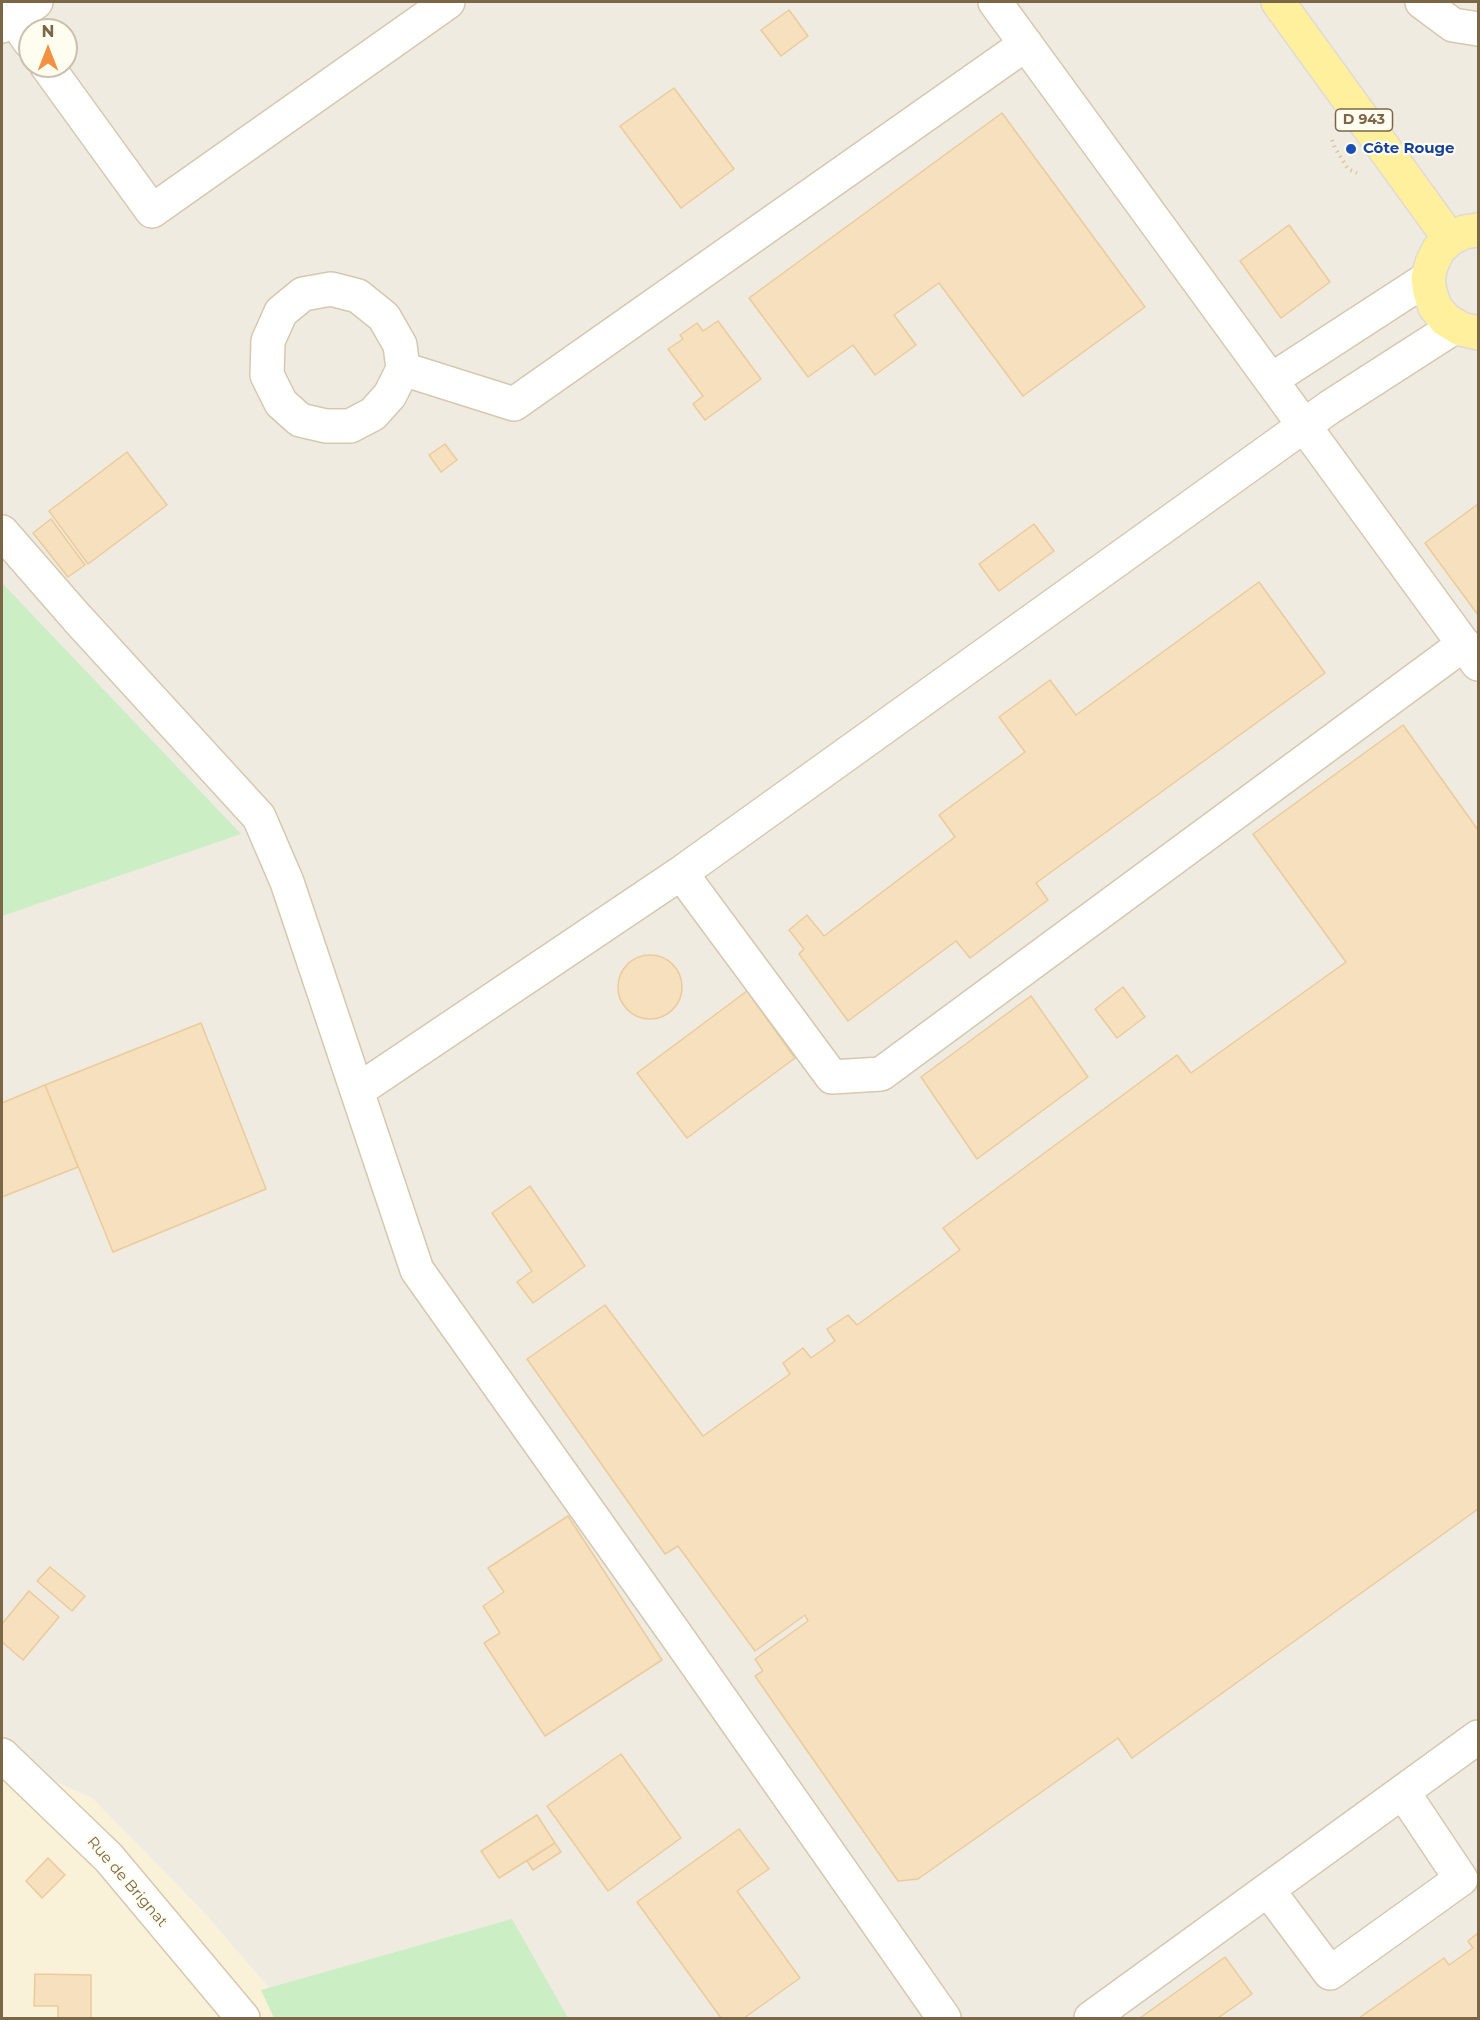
<!DOCTYPE html>
<meta charset="utf-8">
<style>
body{margin:0}
#map{position:relative;width:1480px;height:2020px;overflow:hidden;background:#fefae8;font-family:Montserrat,sans-serif}
canvas{display:block}
.frame{position:absolute;inset:0;border:3px solid #7c6648;pointer-events:none}
.north{position:absolute;left:18px;top:18px;width:60px;height:60px;box-sizing:border-box;background:#fffcf0;border:2px solid #cbc0ad;border-radius:50%;rotate:0deg;font-size:16px;font-weight:700;line-height:24px;text-align:center;color:#7c6648}
.north::after{content:'';display:block;margin:auto;width:21px;height:27px;background:#f39042;clip-path:polygon(50% 0,100% 100%,50% 72%,0 100%)}
</style>
<div id="map">
<canvas width="1480" height="2020"></canvas>
<div class="frame"></div>
<div class="north">N</div>
</div>
<script>
const g = document.querySelector('canvas').getContext('2d');
g.lineJoin = 'round';
function fillPath(path, color) {
  g.fillStyle = color;
  g.fill(path, 'evenodd');
}
function toPath(rows) {
  const path = new Path2D();
  for (const r of rows) {
    if (r.length === 3) {
      path.moveTo(r[0] + r[2], r[1]);
      path.arc(r[0], r[1], r[2], 0, 2 * Math.PI);
      continue;
    }
    path.moveTo(r[0], r[1]);
    for (let i = 2; i < r.length; i += 2) path.lineTo(r[i], r[i + 1]);
  }
  return path;
}
function stroke(path, color, width, dash) {
  g.strokeStyle = color;
  g.lineWidth = width;
  g.lineCap = dash ? 'butt' : 'round';
  g.setLineDash(dash || []);
  g.stroke(path);
}
function label(font, color, halo, rows, align = 'center') {
  g.font = font + ' Montserrat,sans-serif';
  g.lineWidth = 4.5;
  g.setLineDash([]);
  g.textBaseline = 'middle';
  g.strokeStyle = halo;
  g.fillStyle = color;
  for (const [text, x, y, turn = 0] of rows) {
    g.save();
    g.translate(x, y);
    g.rotate((+turn || 0) * Math.PI / 180);
    g.textAlign = isNaN(turn) ? turn : align;
    if (halo) g.strokeText(text, 0, 0);
    g.fillText(text, 0, 0);
    g.restore();
  }
}
fillPath(toPath([
 [2,1758,92,1798,199,1907,268,1987,289,2018,2,2018]
]), '#f9f2d8');
fillPath(toPath([
 [2,2,1478,2,1478,2018,289,2018,268,1987,199,1907,92,1798,2,1758],
 [30,30,66,30,66,66,30,66]
]), '#efebe1');
fillPath(toPath([
 [2,583,241,834,2,916],
 [512,1919,568,2018,274,2018,261,1990]
]), '#cceec4');
const building = toPath([
 [789,10,808,36,781,56,761,30,789,10],
 [674,88,734,169,681,208,620,126,674,88],
 [1002,113,1145,307,1023,396,939,283,894,315,916,345,875,375,853,345,808,377,749,298,1002,113],
 [1289,225,1330,282,1281,318,1240,261,1289,225],
 [718,321,761,379,705,420,693,404,703,396,668,349,683,339,680,335,697,323,703,331,718,321],
 [445,444,457,460,441,472,429,455,445,444],
 [127,452,167,505,88,564,49,511,127,452],
 [1478,504,1478,615,1425,543,1478,504],
 [51,519,85,565,68,577,33,533,51,519],
 [1034,524,1054,551,999,591,979,564,1034,524],
 [1259,582,1325,673,1036,883,1048,900,970,958,956,941,848,1021,799,954,804,949,789,930,807,915,824,936,955,837,939,815,1025,752,999,717,1050,680,1076,715,1259,582],
 [1403,725,1478,830,1478,1509,1132,1758,1118,1738,918,1879,898,1881,755,1676,763,1671,755,1659,808,1621,805,1615,755,1651,678,1546,665,1554,527,1359,605,1305,703,1436,790,1374,783,1363,803,1348,811,1358,835,1341,827,1329,848,1315,857,1325,960,1250,943,1228,1177,1055,1191,1073,1346,962,1253,834,1403,725],
 [650,987,32],
 [1123,987,1145,1017,1117,1038,1095,1009,1123,987],
 [747,991,795,1058,687,1138,637,1073,747,991],
 [1031,996,1088,1077,977,1159,921,1077,1031,996],
 [201,1023,266,1189,113,1252,45,1085,201,1023],
 [45,1085,78,1167,2,1197,2,1103,45,1085],
 [530,1186,585,1266,533,1303,517,1282,532,1271,492,1213,530,1186],
 [568,1516,662,1660,545,1736,484,1643,500,1633,483,1606,504,1592,488,1568,568,1516],
 [50,1567,85,1596,72,1611,37,1581,50,1567],
 [29,1591,59,1617,23,1660,2,1642,2,1624,29,1591],
 [621,1754,681,1838,608,1891,547,1806,621,1754],
 [537,1815,555,1843,499,1878,481,1851,537,1815],
 [739,1829,769,1869,737,1891,800,1978,744,2018,721,2018,637,1902,739,1829],
 [555,1843,561,1852,533,1870,527,1861,555,1843],
 [48,1858,65,1875,42,1898,26,1881,48,1858],
 [1478,1933,1478,2018,1359,2018,1444,1958,1449,1965,1473,1948,1468,1941,1478,1933],
 [1225,1957,1252,1994,1218,2018,1140,2018,1225,1957],
 [35,1974,91,1975,91,2018,58,2018,58,2006,34,2006,35,1974]
]);
fillPath(building, '#f7e0bd');
stroke(building, '#ebcb9b', 1.5);
const minor = toPath([
 [2,2,30,42],
 [995,2,1478,664],
 [1422,2,1453,25,1478,29],
 [2,26,36,2],
 [47,66,152,211,448,2],
 [403,369,390,395,373,414,350,426,326,426,300,420,281,403,267,375,268,341,281,312,303,294,331,289,358,296,384,317,400,345,403,369,514,404,1026,44],
 [1271,380,1428,278],
 [2,532,77,618,259,817,287,882,417,1270,681,1642,944,2018],
 [681,873,832,1077,881,1074,1464,644],
 [357,1091,681,873,1330,407,1456,326],
 [2,1755,109,1858,243,2018],
 [1268,1890,1330,1973,1461,1879,1403,1792],
 [1091,2018,1478,1737]
]);
const major = toPath([
 [1278,2,1450,239],
 [1478,230,1464,232,1450,239,1439,249,1432,263,1428,278,1430,292,1435,307,1446,320,1461,329,1478,333]
]);
stroke(minor, '#d5c8af', 36);
stroke(major, '#e0dad3', 36);
stroke(toPath([
 [1332,140,1335,148,1348,169,1357,173]
]), '#ddc49f', 4, [1.5, 4.5]);
stroke(minor, '#fff', 33);
stroke(major, '#fff09e', 33);
for (const [x, y, r, color] of [
 [1351,149,6,"#1a4fb4"]
]) {
  const dot = new Path2D();
  dot.arc(x, y, r, 0, 2 * Math.PI);
  g.fillStyle = color;
  g.fill(dot);
  stroke(dot, '#fffcf0', 2);
}
for (const [x, y, w] of [
 [1364,120,57]
]) {
  const box = new Path2D();
  box.roundRect(x - w / 2, y - 11, w, 22, 4.5);
  g.fillStyle = '#fffcf0';
  g.fill(box);
  stroke(box, '#7c6648', 1.5);
}
label('bold 14px', '#7c6648', null, [
 ["D 943",1364,120]
]);
label('bold 15px', '#164399', '#fffcf0', [
 ["Côte Rouge",1363,149]
], 'left');
label('15px', '#7c6648', '#fffcf0', [
 ["Rue de Brignat",127,1882,49]
]);
</script>
